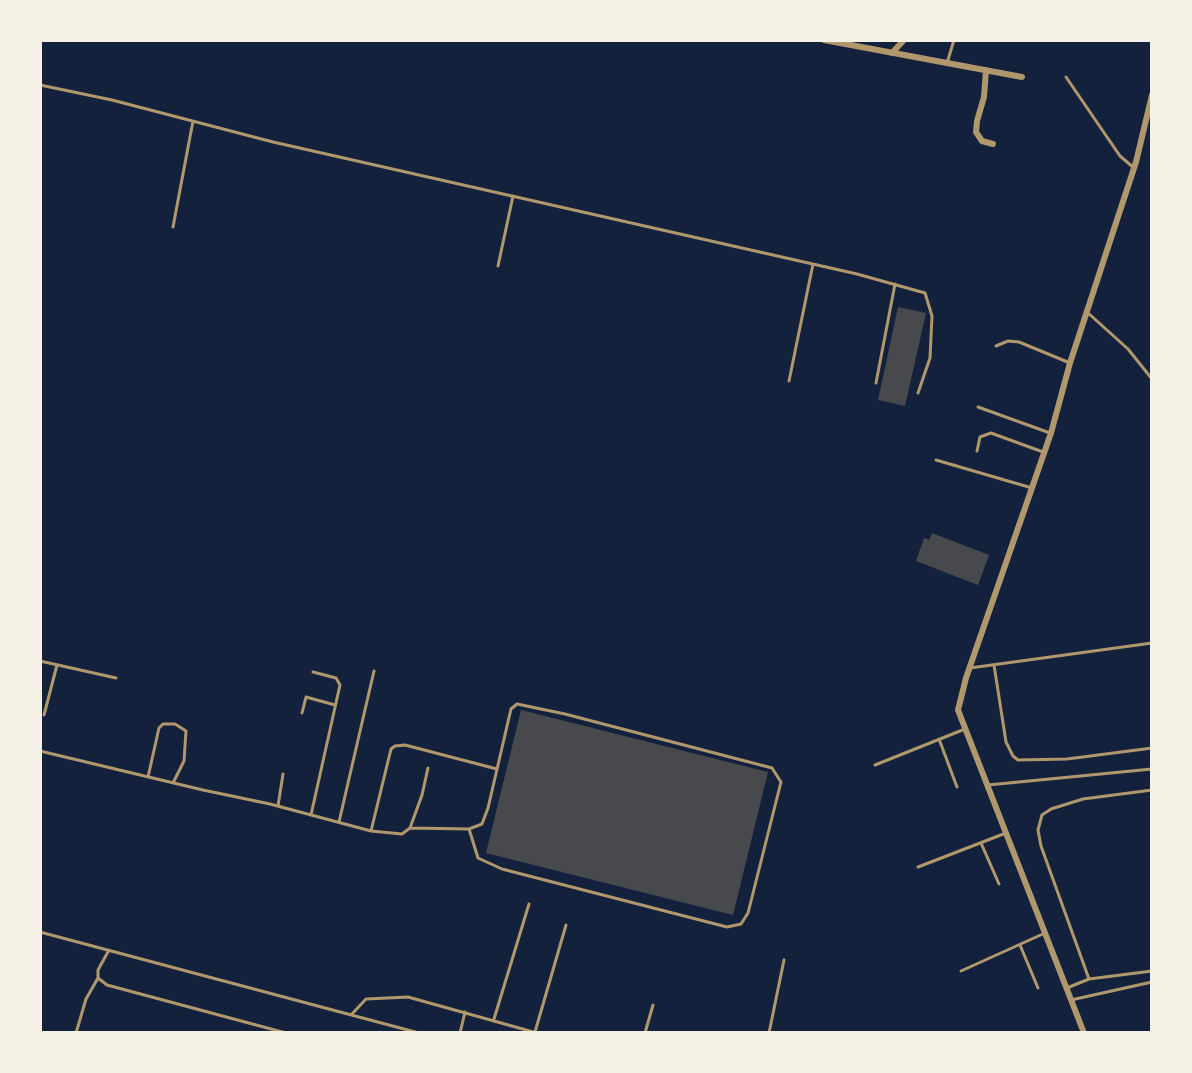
<!DOCTYPE html>
<style>
body{margin:0}
#map{position:relative;width:1192px;height:1073px;overflow:hidden;background:#14213d;font-family:Signika,sans-serif}
canvas{display:block}
.frame{position:absolute;inset:0;border:42px solid #f6f1e7;pointer-events:none}
</style>
<div id="map">
<canvas width="1192" height="1073"></canvas>
<div class="frame"></div>
</div>
<script>
const g = document.querySelector('canvas').getContext('2d');
g.lineJoin = 'round';
function fillPath(path, color) {
  g.fillStyle = color;
  g.fill(path, 'evenodd');
}
function toPath(rows) {
  const path = new Path2D();
  for (const r of rows) {
    path.moveTo(r[0], r[1]);
    for (let i = 2; i < r.length; i += 2) path.lineTo(r[i], r[i + 1]);
  }
  return path;
}
function stroke(path, color, width, dash) {
  g.strokeStyle = color;
  g.lineWidth = width;
  g.lineCap = dash ? 'butt' : 'round';
  g.setLineDash(dash || []);
  g.stroke(path);
}
fillPath(toPath([
 [898,307,926,313,905,406,878,400],
 [932,533,989,555,978,585,916,561,924,538,929,540],
 [521,710,768,772,733,915,486,853]
]), '#48494c');
stroke(toPath([
 [947,63,954,40],
 [1066,77,1120,156,1134,168],
 [40,85,112,100,273,142,857,274,925,293,932,316,930,358,918,393],
 [173,227,193,121],
 [498,266,513,196],
 [1087,312,1128,349,1152,379],
 [996,346,1008,341,1019,342,1070,363],
 [789,381,813,264],
 [876,383,895,284],
 [978,407,1050,433],
 [977,451,980,437,991,433,1043,452],
 [936,460,1032,488],
 [40,661,116,678],
 [994,665,1006,742,1013,756,1018,760,1067,759,1152,748],
 [970,668,1152,643],
 [517,704,565,714,772,768,781,782,748,913,741,924,727,927,502,869,478,858,469,829,482,824,488,808,511,709,517,704],
 [302,713,306,697,335,705],
 [44,715,57,665],
 [939,739,957,787],
 [40,751,203,790,270,804,371,831,402,834,410,828,422,795,428,768],
 [875,765,965,729],
 [148,777,159,728,163,724,175,724,186,731,184,761,173,783],
 [988,785,1152,769],
 [1152,790,1083,799,1051,809,1042,815,1038,830,1041,846,1089,979,1152,971],
 [40,792,40,791],
 [278,806,283,774],
 [311,815,340,685,336,678,313,672],
 [339,822,374,671],
 [410,828,469,829],
 [371,831,391,749,395,746,405,745,497,769],
 [981,843,999,884],
 [918,867,1006,833],
 [40,932,419,1033],
 [1020,945,1038,988],
 [109,950,98,970,98,978,107,985,286,1033],
 [961,971,1045,933],
 [1067,988,1089,979],
 [1071,1000,1152,982],
 [351,1015,366,999,408,997,537,1033],
 [494,1019,529,904],
 [535,1032,566,925],
 [76,1033,86,999,98,978],
 [460,1033,465,1012],
 [645,1033,653,1005],
 [769,1033,784,960]
]), '#b1986c', 3);
stroke(toPath([
 [824,40,1022,77],
 [892,53,904,40],
 [986,70,984,97,977,121,976,132,982,141,993,144],
 [1084,1033,958,710,966,678,1051,433,1070,363,1136,162,1152,95]
]), '#b1986c', 6);
</script>
